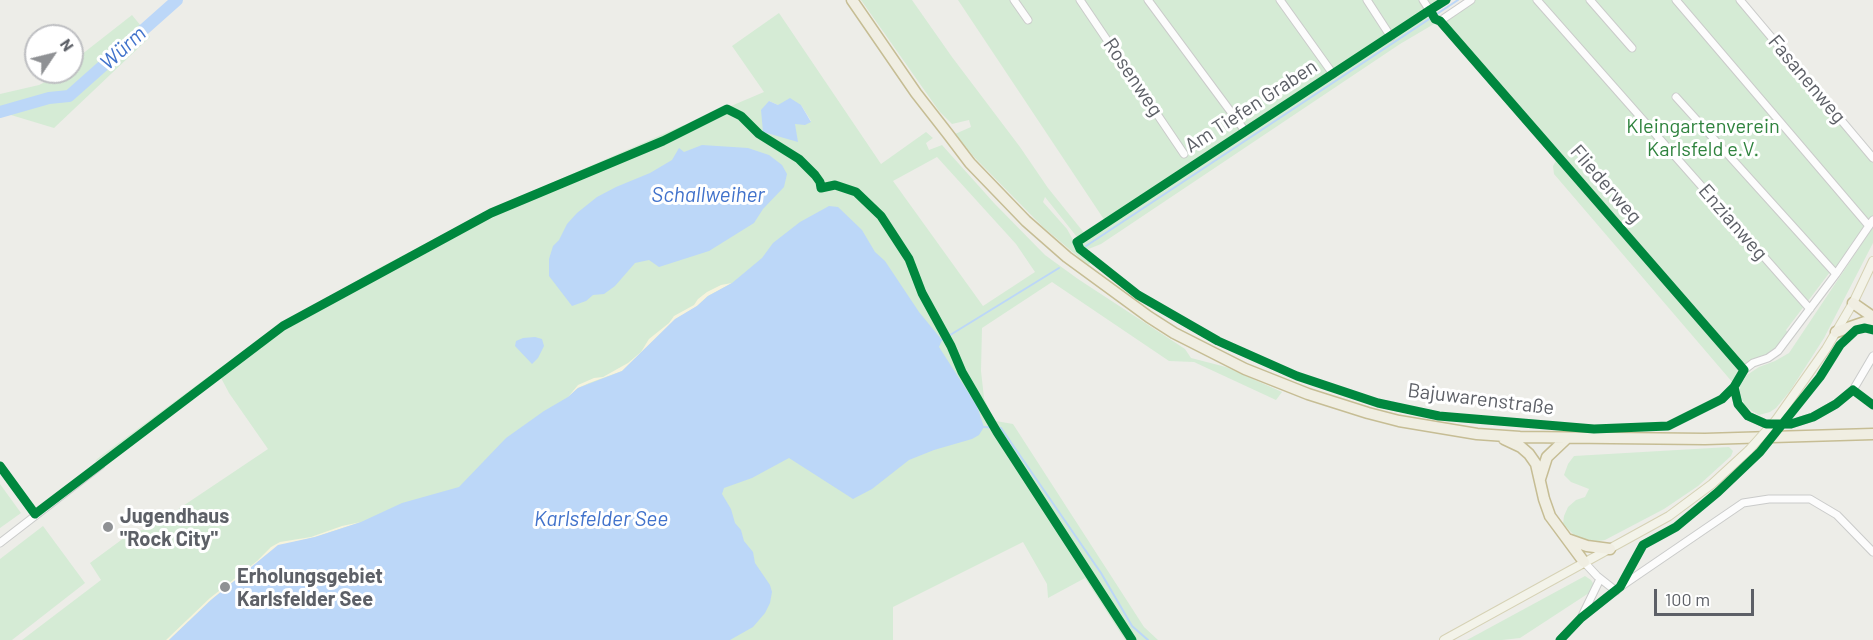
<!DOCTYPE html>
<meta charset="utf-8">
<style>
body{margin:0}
#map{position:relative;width:1873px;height:640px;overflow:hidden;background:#edede8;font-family:Barlow,sans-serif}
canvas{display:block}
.north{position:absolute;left:24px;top:24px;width:60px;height:60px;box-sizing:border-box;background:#fff;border:2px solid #bebfc2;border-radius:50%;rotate:55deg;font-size:16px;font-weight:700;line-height:24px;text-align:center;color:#5d6067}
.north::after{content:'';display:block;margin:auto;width:21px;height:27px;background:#8f9194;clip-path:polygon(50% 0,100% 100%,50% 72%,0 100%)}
.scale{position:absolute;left:1654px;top:589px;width:100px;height:27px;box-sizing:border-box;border:3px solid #5d6067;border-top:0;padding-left:8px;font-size:18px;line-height:21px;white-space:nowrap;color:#5d6067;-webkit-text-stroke:4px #fff;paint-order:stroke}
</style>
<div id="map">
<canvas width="1873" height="640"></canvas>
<div class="north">N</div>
<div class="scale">100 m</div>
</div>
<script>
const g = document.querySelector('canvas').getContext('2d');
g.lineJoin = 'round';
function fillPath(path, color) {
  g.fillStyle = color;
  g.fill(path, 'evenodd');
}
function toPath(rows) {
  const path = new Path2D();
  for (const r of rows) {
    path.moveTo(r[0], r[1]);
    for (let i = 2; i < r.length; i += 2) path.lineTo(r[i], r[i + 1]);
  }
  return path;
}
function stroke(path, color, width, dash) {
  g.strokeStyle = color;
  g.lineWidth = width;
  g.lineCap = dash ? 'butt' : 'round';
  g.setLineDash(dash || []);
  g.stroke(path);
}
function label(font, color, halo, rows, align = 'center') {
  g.font = font + ' Barlow,sans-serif';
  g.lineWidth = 6;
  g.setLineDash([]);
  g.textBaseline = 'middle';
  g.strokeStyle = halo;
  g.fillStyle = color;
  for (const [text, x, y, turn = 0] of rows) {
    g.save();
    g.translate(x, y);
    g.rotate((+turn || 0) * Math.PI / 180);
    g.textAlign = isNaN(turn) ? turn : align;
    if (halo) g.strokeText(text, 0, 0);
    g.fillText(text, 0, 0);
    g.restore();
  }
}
fillPath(toPath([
 [861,0,912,0,952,57,1020,147,1048,188,1085,234,1077,237,1045,197,1043,202,1067,229,1078,249,1093,261,1088,265,1043,227,975,158,955,134,971,127,969,120,952,124,939,111],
 [958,0,1441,0,1248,128,1237,127,1242,132,1105,221],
 [1474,0,1744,0,1873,153,1873,218,1834,275,1830,272,1786,330,1789,335,1777,350,1746,367,1742,364,1450,29,1445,19],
 [779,13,881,164,926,132,933,138,926,143,929,150,942,145,994,203,1045,255,1078,279,1185,349,1191,358,1226,367,1282,392,1276,400,1194,362,1169,361,1052,282,982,328,981,371,984,398,995,423,996,421,1013,424,1144,627,1158,640,1125,640,1085,578,1048,598,1047,584,1023,542,893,607,893,640,22,640,101,580,90,563,128,535,153,526,268,449,229,393,220,376,281,330,475,221,663,141,731,106,764,92,732,46],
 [769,101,778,105,801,105,811,121,795,124,788,138,763,132],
 [937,157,1016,244,1035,272,983,306,893,181],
 [132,15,150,37,54,128,11,115,0,115,0,94,39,85,53,78,60,72,72,72,72,62],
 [1425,15,1434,24,1400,44,1101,244,1086,250,1082,246,1086,239],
 [684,125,681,131,489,213,283,324,168,411,95,462,97,459,271,330,379,268,487,211],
 [1557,159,1741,371,1733,383,1554,174,1553,166],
 [1873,227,1873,243,1824,338,1790,391,1776,408,1770,412,1759,415,1752,411,1745,406,1741,397,1739,387,1747,375,1759,367,1775,361,1789,353],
 [1729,447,1733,451,1731,456,1698,486,1664,509,1605,540,1588,543,1576,537,1563,524,1564,516,1568,507,1576,500,1585,497,1589,489,1571,482,1564,475,1568,464,1574,456],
 [0,484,21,513,0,528],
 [43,526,85,583,12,640,0,640,0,559],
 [1585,576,1591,580,1594,585,1592,591,1520,638,1502,640,1467,640]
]), '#d5ebd5');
fillPath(toPath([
 [732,283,708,296,697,306,676,319,622,371,589,383,578,388,568,397,578,385,594,378,603,377,628,363,641,352,649,339,669,323,674,316,694,305,698,299,707,292,721,285],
 [361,522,315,537,278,546,211,600,169,640,166,640,210,598,257,561,271,547,280,542,311,537,342,526]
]), '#f6f3dd');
fillPath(toPath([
 [790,98,801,105,811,122,805,125,795,124,798,142,763,132,761,110,769,101,778,105],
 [702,145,748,148,769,155,782,165,787,174,784,187,763,209,754,223,709,251,659,267,649,260,635,263,615,286,604,294,593,295,586,301,572,306,549,276,549,259,553,246,559,240,567,224,577,213,597,197,616,187,650,173,672,160,679,148,684,152],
 [829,206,838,207,862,230,875,252,885,261,919,312,942,340,939,347,977,406,984,427,979,435,972,439,934,450,909,460,872,489,853,499,789,458,752,478,724,488,722,494,731,509,735,523,741,530,744,541,753,552,755,563,770,585,772,592,770,603,765,613,753,627,730,640,169,640,211,600,278,545,315,537,361,522,402,503,459,487,506,438,544,411,568,397,578,388,622,371,675,319,697,306,708,296,732,283,762,258,773,243,800,222],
 [535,337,542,339,544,346,538,358,532,364,515,346,516,341,523,338]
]), '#bcd7f8');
stroke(toPath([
 [1086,246,1458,0],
 [942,340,1059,268],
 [984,427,1001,428,1101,573,1132,626,1148,640]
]), '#bcd7f8', 2);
stroke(toPath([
 [0,112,49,98,69,96,177,0]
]), '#bcd7f8', 12);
const minor = toPath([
 [1014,0,1028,20],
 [1080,0,1184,154],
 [1148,0,1245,131],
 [1280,0,1333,74],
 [1367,0,1391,37],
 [1423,0,1435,19,1440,21,1744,370],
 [1537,0,1810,309],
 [1590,0,1632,48],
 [1676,0,1869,226],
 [1740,0,1873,158],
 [1430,10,1446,0],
 [1440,21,1471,0],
 [1676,97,1836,274],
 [1873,220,1836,274,1778,351,1768,358,1753,363,1744,370,1734,387,1738,404,1748,416,1766,424,1791,424,1813,417,1836,404,1853,390,1873,356],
 [0,543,101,465],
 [1584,562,1597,576,1616,591],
 [1582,616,1600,579],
 [1560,640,1581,618,1620,587,1743,503,1769,499,1810,499,1837,515,1873,552]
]);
const major = toPath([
 [1776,420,1826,349,1853,303,1873,261],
 [1444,640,1669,516,1712,484,1749,450]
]);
const highway = toPath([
 [852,0,916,93,948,134,970,163,1026,221,1067,257,1149,317,1174,333,1245,369,1308,394,1368,413,1399,421,1477,434,1520,437,1705,439,1873,434],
 [1853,303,1873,317],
 [1836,332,1865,322,1873,324],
 [1504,439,1521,447,1529,454,1536,464,1544,499,1550,516,1584,562],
 [1540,479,1547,457,1567,438],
 [1567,539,1587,546,1610,549]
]);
stroke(minor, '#cacbca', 9);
stroke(major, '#d6d2b5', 10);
stroke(highway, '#c6bd94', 13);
stroke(minor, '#fcfcfc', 7);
stroke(major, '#f3f3e9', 8);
stroke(highway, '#f0eee2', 10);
const majorBridge = toPath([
 [1749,450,1776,420]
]);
stroke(majorBridge, '#d6d2b5', 10, []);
stroke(majorBridge, '#f3f3e9', 8);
stroke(toPath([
 [1430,10,1435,19,1440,21,1744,370,1734,387,1722,399,1668,426,1594,429,1439,416,1378,403,1297,376,1218,341,1138,295,1080,249,1077,242,1430,10,1446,0],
 [1734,387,1738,404,1748,416,1766,424,1791,424,1813,417,1836,404,1853,390,1873,405],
 [0,466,35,514,283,326,491,213,663,141,727,109,741,116,759,134,799,159,815,175,820,182,821,188,835,185,856,192,881,216,909,259,922,293,951,346,962,372,997,432,1132,640],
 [1560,640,1581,618,1620,587,1643,545,1676,527,1718,492,1760,452,1820,377,1840,345,1856,330,1865,328,1873,330]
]), '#00873e', 9);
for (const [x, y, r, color] of [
 [108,527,6,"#8f9194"],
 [225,587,6,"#8f9194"]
]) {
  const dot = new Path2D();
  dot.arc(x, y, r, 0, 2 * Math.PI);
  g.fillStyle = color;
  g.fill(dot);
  stroke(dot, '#fff', 2);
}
label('20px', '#5d6067', '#fff', [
 ["Rosenweg",1133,77,56],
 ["Fasanenweg",1807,79,50],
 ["Am Tiefen Graben",1251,106,-33],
 ["Fliederweg",1606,184,49],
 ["Enzianweg",1733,222,49],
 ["Bajuwarenstraße",1481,399,7]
]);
label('20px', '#2f833e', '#fff', [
 ["Kleingartenverein",1703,126],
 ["Karlsfeld e.V.",1703,149]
]);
label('bold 20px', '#5d6067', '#fff', [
 ["Jugendhaus",120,516],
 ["\"Rock City\"",120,539],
 ["Erholungsgebiet",237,576],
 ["Karlsfelder See",237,599]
], 'left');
label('italic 21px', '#4172cb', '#fff', [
 ["Würm",123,48,-42],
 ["Schallweiher",708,195],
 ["Karlsfelder See",601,519]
]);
</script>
